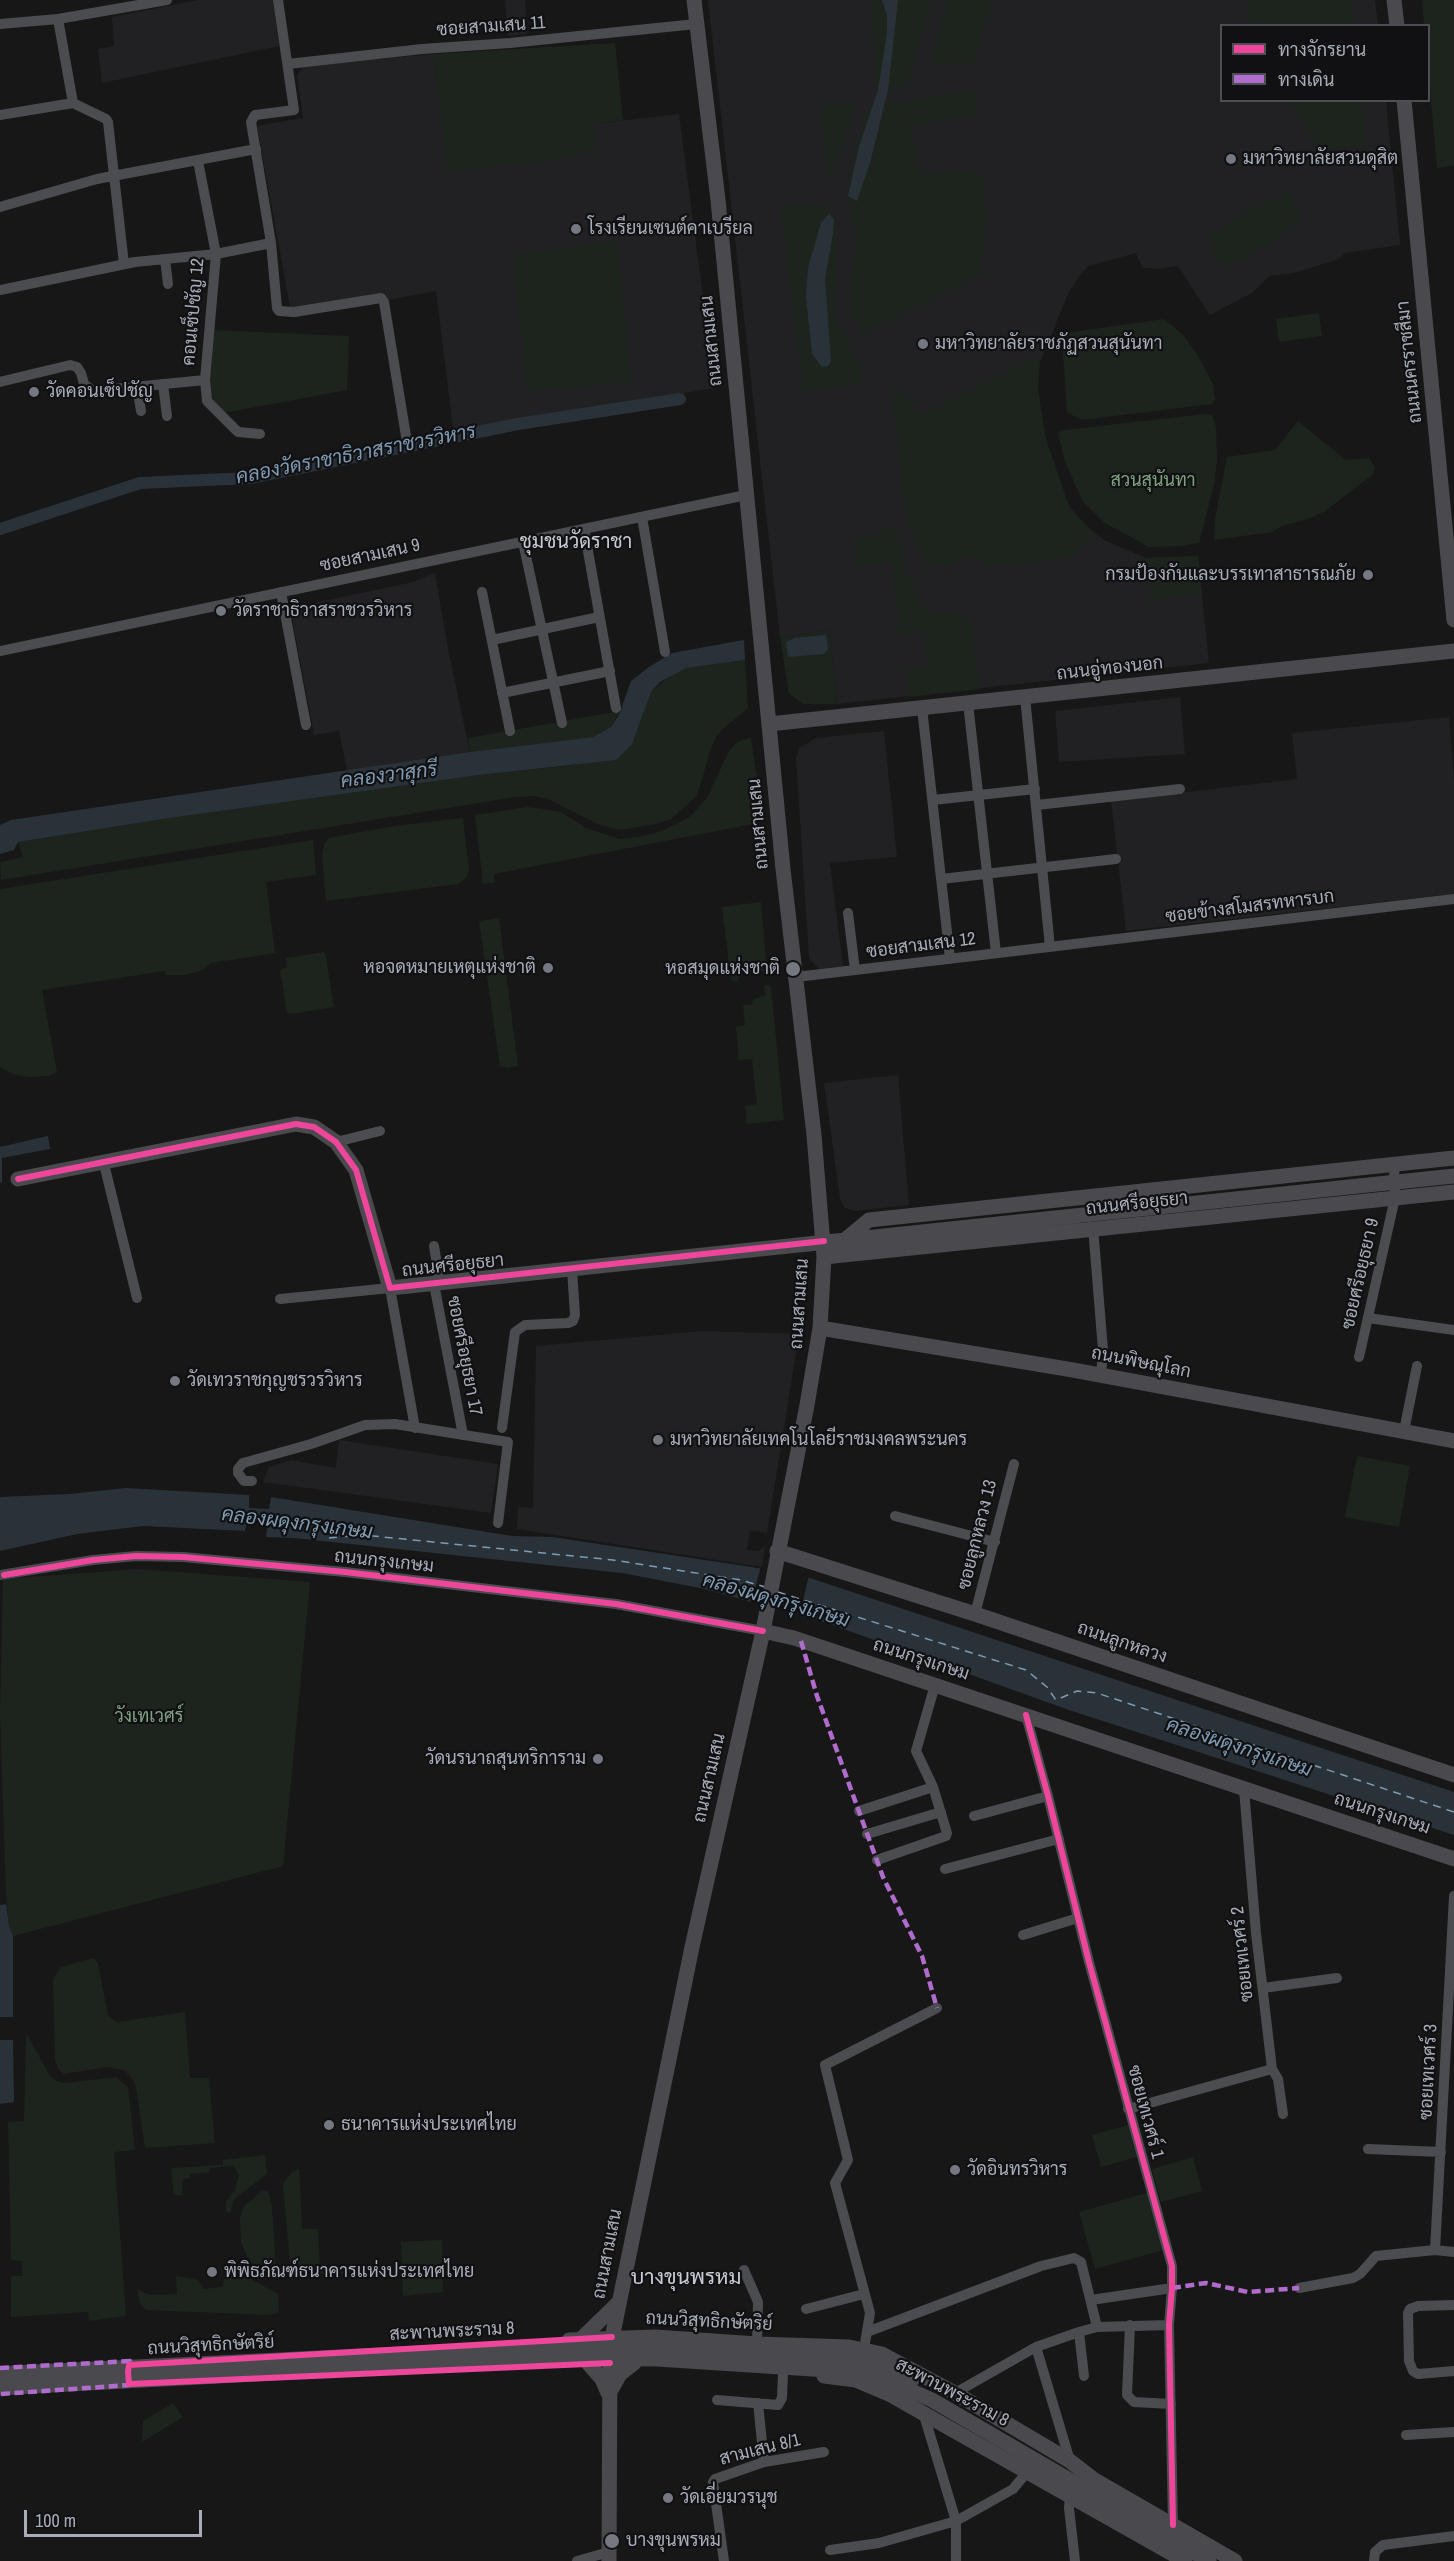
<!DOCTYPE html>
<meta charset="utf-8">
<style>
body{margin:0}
#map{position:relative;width:1454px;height:2561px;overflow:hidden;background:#171717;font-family:"Archivo Narrow",Sarabun,sans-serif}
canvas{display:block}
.legend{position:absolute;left:1220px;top:24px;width:210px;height:78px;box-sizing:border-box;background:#111113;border:2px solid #4d4f55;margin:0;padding:8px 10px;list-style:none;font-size:18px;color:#a8adb8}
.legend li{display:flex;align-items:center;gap:12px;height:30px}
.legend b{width:30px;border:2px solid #4d4f55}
.scale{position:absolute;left:24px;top:2510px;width:178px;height:27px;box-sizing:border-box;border:3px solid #a8adb8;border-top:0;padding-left:8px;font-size:18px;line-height:21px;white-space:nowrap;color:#a8adb8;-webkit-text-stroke:4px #111113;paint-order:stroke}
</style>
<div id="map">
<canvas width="1454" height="2561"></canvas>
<ul class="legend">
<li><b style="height:8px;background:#ed469a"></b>ทางจักรยาน</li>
<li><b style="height:8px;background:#b06ccc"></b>ทางเดิน</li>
</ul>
<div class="scale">100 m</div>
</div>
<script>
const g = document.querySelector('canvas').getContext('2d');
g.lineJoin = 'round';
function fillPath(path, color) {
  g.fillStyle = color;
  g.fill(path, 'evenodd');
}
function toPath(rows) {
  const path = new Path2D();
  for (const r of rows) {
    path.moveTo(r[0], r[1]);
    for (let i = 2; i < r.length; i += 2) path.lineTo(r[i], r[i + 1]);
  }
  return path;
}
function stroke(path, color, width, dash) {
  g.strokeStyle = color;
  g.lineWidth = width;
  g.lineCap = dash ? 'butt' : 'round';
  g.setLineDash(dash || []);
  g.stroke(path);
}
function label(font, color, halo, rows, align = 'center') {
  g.font = font + ' "Archivo Narrow",Sarabun,sans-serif';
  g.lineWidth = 4.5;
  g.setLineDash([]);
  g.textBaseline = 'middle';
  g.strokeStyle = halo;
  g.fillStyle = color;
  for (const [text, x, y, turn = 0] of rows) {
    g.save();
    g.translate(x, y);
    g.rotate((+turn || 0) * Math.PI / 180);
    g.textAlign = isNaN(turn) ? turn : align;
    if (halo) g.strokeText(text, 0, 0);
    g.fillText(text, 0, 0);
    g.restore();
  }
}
fillPath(toPath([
 [198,0,273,0,279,46,102,83,98,49,114,46,112,17],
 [505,0,525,0,527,34,508,36],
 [708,0,1375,0,1378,25,1222,26,1222,100,1386,101,1400,245,1345,253,1339,259,1294,273,1270,276,1252,293,1210,315,1178,266,1160,269,1143,268,1136,253,1089,266,1080,275,1069,292,1038,367,1038,390,1046,440,1069,506,1080,521,1104,540,1146,558,1198,556,1209,663,837,704,829,630,780,637],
 [434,54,448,172,596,151,592,124,679,114,715,388,549,415,454,436,436,291,292,318,257,126,303,118,297,75,304,66],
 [435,573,448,649,470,752,347,771,339,731,314,735,290,608,413,582],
 [1180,697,1185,754,1059,762,1055,711],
 [1449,717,1454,779,1454,894,1126,931,1111,801,1297,779,1292,733],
 [884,731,897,857,830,863,843,966,819,969,809,958,796,758,799,748,816,738],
 [898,1075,909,1205,854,1211,844,1207,840,1198,824,1083],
 [703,1331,799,1334,767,1533,750,1531,747,1550,758,1551,765,1546,762,1567,517,1529,518,1507,533,1508,536,1346],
 [339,1440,498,1464,491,1513,263,1482,269,1467,291,1460,336,1468]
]), '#212123');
fillPath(toPath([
 [872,0,932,0,906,86,898,91,874,87],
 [947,0,992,0,973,63,931,64],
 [1246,0,1351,0,1354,25,1251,25],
 [1422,0,1454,0,1454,166,1437,168,1429,78,1428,26,1424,25],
 [615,43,623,120,593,124,596,151,526,164,447,172,434,54],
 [975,90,978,115,909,126,922,174,976,170,984,187,986,227,981,273,863,333,851,309,849,294,856,243,854,222,846,192,857,141,871,101,901,103],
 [857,101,834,170,828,179,820,105],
 [1289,101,1362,101,1367,146,1320,150],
 [1287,192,1302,217,1289,226,1292,231,1224,269,1205,237,1271,198,1273,201],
 [781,206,825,206,835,216,838,228,838,266,835,308,836,319,862,373,859,383,803,392],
 [617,242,631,381,528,392,513,268,521,256,528,252],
 [1319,313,1322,336,1279,342,1276,319],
 [1164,319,1183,335,1197,354,1213,384,1215,400,1212,404,1081,420,1067,412,1062,338,1067,333,1080,331],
 [213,330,349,336,347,390,224,413,209,401,208,386],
 [1034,357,1040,362,1038,390,1046,440,1069,506,1094,534,1072,557,985,568,982,557,958,559,956,566,927,567,920,555,904,505,893,402,895,392,904,389,918,415],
 [1204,414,1212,415,1216,427,1217,456,1215,481,1199,543,1180,546,1149,547,1105,523,1083,502,1065,462,1058,433,1065,430],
 [1298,421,1346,460,1369,458,1375,468,1372,475,1325,511,1311,518,1282,526,1272,532,1214,540,1215,519,1227,457,1275,450],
 [892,526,896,528,906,568,923,603,932,615,961,613,971,622,980,689,909,697,906,669,929,666,923,631,900,635,892,562,857,568,853,541],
 [1198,556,1202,594,1151,601,1146,558],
 [829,630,837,704,804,704,789,694,780,637],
 [745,660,748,708,725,727,717,736,711,748,697,796,671,819,656,824,621,830,600,825,548,799,534,796,516,797,1,880,0,862,23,857,18,842,163,819,479,775,575,765,645,705,651,692,674,673,686,668],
 [620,711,611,727,593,737,470,752,468,738],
 [751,737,763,822,494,874,495,882,483,884,475,815,527,807,545,809,561,812,586,828,620,839,639,837,662,831,691,816,707,798,729,751,738,742],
 [463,818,469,869,467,877,458,884,326,901,322,857,324,843,329,838,394,826],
 [313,840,316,875,266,882,275,953,211,963,203,970,185,975,167,975,164,971,42,990,57,1072,48,1076,31,1077,15,1075,0,1067,0,889],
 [761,902,767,972,750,968,741,973,737,982,731,980,722,907],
 [499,918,518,1066,507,1068,500,1066,479,921],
 [325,952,334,1007,291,1014,287,1013,280,970,287,967,286,958],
 [767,985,771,987,784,1120,747,1124,745,1106,757,1104,752,1059,739,1060,736,1027,745,1025,743,1005,751,1005,754,999,765,995,764,986],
 [1357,1456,1410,1466,1399,1527,1345,1517],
 [138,1569,310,1582,283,1866,13,1936,9,1926,6,1896,0,1714,3,1579],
 [93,1958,98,1963,108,2016,117,2022,185,2012,190,2078,209,2078,215,2143,145,2148,136,2087,132,2078,124,2070,106,2067,64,2074,58,2069,55,2061,53,1979,61,1967],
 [26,2033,50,2076,56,2081,64,2083,116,2077,128,2087,135,2150,114,2152,126,2316,89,2321,88,2312,11,2317,11,2276,22,2276,22,2261,11,2260,8,2122,24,2121],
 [1128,2125,1137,2157,1101,2167,1092,2135],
 [265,2155,267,2174,234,2199,230,2213,226,2211,226,2202,235,2190,239,2175,233,2166,210,2168,209,2172,190,2174,190,2178,183,2179,182,2195,174,2195,171,2168,223,2165,223,2160],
 [1193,2157,1202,2191,1161,2202,1152,2169],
 [299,2168,302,2229,318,2229,320,2270,389,2267,389,2272,291,2275,283,2184,291,2173],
 [262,2191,267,2191,269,2194,272,2208,276,2267,273,2275,256,2268,246,2255,241,2243,240,2217,244,2206],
 [1147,2193,1163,2250,1095,2269,1079,2212],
 [442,2240,443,2292,403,2296,401,2242],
 [231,2258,252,2280,278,2294,279,2310,277,2313,271,2315,146,2310,140,2304,137,2289,150,2295,177,2294,176,2276,198,2280,204,2289,222,2287,224,2279,232,2273],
 [173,2403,183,2417,142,2442,143,2421]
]), '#1d241e');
fillPath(toPath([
 [882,0,898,0,888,90,870,163,857,201,848,196,859,147,878,90,887,33,887,16],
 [829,214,834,219,833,233,825,279,831,361,828,366,822,367,812,354,806,297,808,268,821,223],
 [826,635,828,649,824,654,788,657,786,642,795,638],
 [744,640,745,660,686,668,660,682,651,692,632,744,616,760,479,775,163,819,18,842,14,850,0,854,0,825,11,820,470,752,593,737,611,727,619,715,631,681,649,667,672,653],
 [48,1136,50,1149,2,1158,2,1182,0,1183,0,1147],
 [126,1488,249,1495,249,1508,269,1509,271,1497,512,1536,552,1537,752,1567,813,1579,1454,1792,1454,1835,1069,1710,824,1622,705,1589,622,1573,294,1538,266,1537,268,1522,247,1521,245,1531,143,1526,77,1534,0,1551,0,1497,70,1494],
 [6,1904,9,1926,13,1936,13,2017,0,2017,0,1905],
 [0,2040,13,2040,14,2102,0,2104]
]), '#2a3239');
fillPath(toPath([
 [761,1566,809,1575,799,1618,751,1604]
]), '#171717');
stroke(toPath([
 [0,529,140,483,250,478,518,424,680,399]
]), '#2a3239', 12);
stroke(toPath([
 [329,1538,363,1535,613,1560,741,1580,765,1587],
 [778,1592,1026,1670,1047,1687,1056,1700,1077,1691,1097,1693,1454,1812]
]), '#7f9bb3', 1.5, [8, 6]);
stroke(toPath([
 [278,0,294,110,255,115,251,122,271,243,277,308,279,311,294,312,381,298,384,302,407,442],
 [58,19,73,103,106,119,108,122,124,264],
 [0,24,58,19,167,0],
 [288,64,422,49,510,43,696,24],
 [0,115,73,103],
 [198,161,216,254,205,380,207,401,238,432,260,434],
 [0,207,97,179,256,149],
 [165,259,168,284],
 [0,290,135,262,216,254,271,243],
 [0,382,70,365,77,367,81,373,84,384,93,391,205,380],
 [163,384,167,416],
 [137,387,141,411],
 [642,517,665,652],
 [584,529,616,708],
 [523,542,562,723],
 [281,592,306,725],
 [482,592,510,731],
 [492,640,599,617],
 [0,651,746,495],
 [502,693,610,671],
 [1025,697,1050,947],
 [968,703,996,953],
 [922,708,950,959],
 [933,800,1035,789],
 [1037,805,1180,789],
 [941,879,1116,859],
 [848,913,855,970],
 [796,977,1454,899],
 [336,1142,380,1131],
 [103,1160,137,1298],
 [1093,1227,1103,1350,1101,1376],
 [434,1246,440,1283],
 [434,1284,463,1435],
 [280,1299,390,1288,415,1428],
 [1368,1318,1454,1330],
 [1359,1357,1395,1198,1394,1165],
 [502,1428,515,1332,525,1325,568,1323,573,1321,575,1315,572,1269],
 [1404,1431,1417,1366],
 [252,1481,244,1481,238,1473,238,1469,243,1463,311,1444,365,1425,395,1424,508,1442,498,1523],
 [895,1516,995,1542],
 [0,1575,93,1560,136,1556,183,1557,345,1572,616,1604,763,1631],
 [975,1614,1014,1464],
 [1026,1715,1048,1796,1089,1962,1172,2266,1172,2288,1169,2325,1173,2525],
 [1244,1789,1256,1933,1272,2069,1278,2079,1283,2114],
 [859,1811,933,1787],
 [974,1816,1048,1796],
 [867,1834,941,1812],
 [877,1860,946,1836,947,1833,933,1787,916,1751,935,1685],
 [945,1869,1059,1839],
 [1023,1935,1078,1918],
 [1263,1988,1337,1978],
 [1128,2109,1272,2069],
 [1368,2149,1441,2152],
 [1435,2250,1454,1896],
 [744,2270,758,2302,757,2344],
 [1299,2288,1353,2278,1360,2274,1376,2256,1435,2250,1454,2252],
 [1091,2300,1172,2288],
 [1454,2305,1418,2306,1410,2309,1408,2313,1409,2361,1413,2371,1418,2374,1454,2371],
 [806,2309,864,2294],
 [1130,2325,1127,2395,1134,2402,1171,2404],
 [867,2332,1041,2266,1074,2258,1081,2262,1097,2327],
 [1079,2332,1084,2376],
 [1036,2347,1070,2461],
 [864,2349,870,2313,835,2183,848,2160,825,2065,937,2008],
 [955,2393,1036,2347,1079,2332,1097,2327,1169,2325],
 [717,2400,778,2405,782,2398,783,2373],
 [758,2403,764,2462],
 [923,2412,956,2521,956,2561],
 [1406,2435,1454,2432],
 [1070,2494,1069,2508,1075,2561],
 [830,2550,879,2543,956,2521,1013,2489,1028,2471],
 [577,2561,609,2552],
 [724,2561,713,2482,715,2479,764,2462,824,2452],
 [1374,2561,1375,2552,1383,2545,1454,2536]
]), '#4b4c50', 10);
stroke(toPath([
 [1394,0,1397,26],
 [1404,100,1454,620],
 [769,724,1454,651],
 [18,1179,296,1124,314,1127,336,1142,356,1170,390,1288,1454,1176],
 [846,1239,869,1220,1454,1158],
 [824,1257,1454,1192],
 [820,1328,1073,1370,1454,1441],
 [777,1551,975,1614,1454,1775],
 [763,1631,794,1638,1454,1859],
 [581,2339,619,2302],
 [569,2340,655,2337,757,2344,849,2347,882,2354,955,2393,1070,2461,1093,2479,1235,2561],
 [588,2363,602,2379,608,2393],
 [873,2363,912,2380],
 [0,2374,14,2373],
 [824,2376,856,2380,889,2394,1185,2561],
 [0,2388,14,2387],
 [611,2390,620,2374,634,2363],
 [609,2561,610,2348,692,1947,763,1631,807,1405,820,1328,824,1257,814,1135,783,869,718,200,694,0]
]), '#4a4a4e', 15);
stroke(toPath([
 [14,2373,563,2346,659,2346,846,2358,873,2363],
 [14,2387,553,2358,657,2359,859,2372,880,2377,932,2400,1209,2561]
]), '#4a4a4e', 15);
stroke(toPath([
 [801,1641,817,1696,869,1839,883,1877,922,1956,937,2008],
 [1172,2288,1206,2283,1248,2292,1299,2288],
 [0,2368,130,2361,129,2365],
 [1,2394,130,2385]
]), '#b06ccc', 4.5, [9, 4.5]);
stroke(toPath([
 [18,1179,296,1124,314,1127,336,1142,356,1170,390,1288,824,1241],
 [4,1575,93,1560,136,1556,183,1557,345,1572,616,1604,763,1631],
 [1026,1715,1048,1796,1089,1962,1172,2266,1172,2288,1169,2325,1173,2525],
 [610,2363,129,2384,128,2372,129,2365,612,2337]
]), '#ed469a', 6);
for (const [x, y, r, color] of [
 [1231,159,6,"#757880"],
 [576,229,6,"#757880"],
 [923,344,6,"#757880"],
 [34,392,6,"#757880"],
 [1368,575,6,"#757880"],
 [221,611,6,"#757880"],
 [548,968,6,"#757880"],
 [793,969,8,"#757880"],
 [175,1381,6,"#757880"],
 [658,1440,6,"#757880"],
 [598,1759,6,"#757880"],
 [329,2125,6,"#757880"],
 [955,2170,6,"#757880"],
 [212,2272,6,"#757880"],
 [668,2498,6,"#757880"],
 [612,2541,8,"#757880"]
]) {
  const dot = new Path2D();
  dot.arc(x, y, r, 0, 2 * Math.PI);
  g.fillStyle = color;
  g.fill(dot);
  stroke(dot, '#111113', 2);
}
label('18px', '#a8adb8', '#111113', [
 ["ซอยสามเสน 11",491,27,-4],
 ["คอนเซ็ปชัญ 12",194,312,-85],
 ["ถนนสามเสน",712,341,-96],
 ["ถนนนครราชสีมา",1410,362,-96],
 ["ซอยสามเสน 9",370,556,-12],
 ["ถนนอู่ทองนอก",1110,669,-6],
 ["ถนนสามเสน",759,824,-95],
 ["ซอยข้างสโมสรทหารบก",1250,907,-7],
 ["ซอยสามเสน 12",921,946,-7],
 ["ถนนศรีอยุธยา",1137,1204,-6],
 ["ถนนศรีอยุธยา",453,1266,-6],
 ["ซอยศรีอยุธยา 9",1361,1274,-77],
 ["ถนนสามเสน",800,1304,-86],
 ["ซอยศรีอยุธยา 17",464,1356,79],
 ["ถนนพิษณุโลก",1141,1363,11],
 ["ซอยลูกหลวง 13",978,1535,-76],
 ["ถนนกรุงเกษม",384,1562,6],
 ["ถนนลูกหลวง",1122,1643,19],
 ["ถนนกรุงเกษม",921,1660,18],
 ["ถนนสามเสน",710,1778,-77],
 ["ถนนกรุงเกษม",1382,1814,18],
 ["ซอยเทเวศร์ 2",1243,1954,-96],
 ["ซอยเทเวศร์ 3",1429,2072,-87],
 ["ซอยเทเวศร์ 1",1145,2112,75],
 ["ถนนสามเสน",608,2254,-79],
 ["ถนนวิสุทธิกษัตริย์",709,2322,3],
 ["สะพานพระราม 8",452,2332,-3],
 ["ถนนวิสุทธิกษัตริย์",211,2346,-3],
 ["สะพานพระราม 8",952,2393,28],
 ["สามเสน 8/1",760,2450,-14]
]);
label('18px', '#a8adb8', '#111113', [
 ["มหาวิทยาลัยสวนดุสิต",1243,159],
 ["โรงเรียนเซนต์คาเบรียล",588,229],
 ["มหาวิทยาลัยราชภัฏสวนสุนันทา",935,344],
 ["วัดคอนเซ็ปชัญ",46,392],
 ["กรมป้องกันและบรรเทาสาธารณภัย",1356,575,"right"],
 ["วัดราชาธิวาสราชวรวิหาร",233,611],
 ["หอจดหมายเหตุแห่งชาติ",536,968,"right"],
 ["หอสมุดแห่งชาติ",780,969,"right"],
 ["วัดเทวราชกุญชรวรวิหาร",187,1381],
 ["มหาวิทยาลัยเทคโนโลยีราชมงคลพระนคร",670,1440],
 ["วัดนรนาถสุนทริการาม",586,1759,"right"],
 ["ธนาคารแห่งประเทศไทย",341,2125],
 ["วัดอินทรวิหาร",967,2170],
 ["พิพิธภัณฑ์ธนาคารแห่งประเทศไทย",224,2272],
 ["วัดเอี่ยมวรนุช",680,2498],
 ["บางขุนพรหม",626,2541]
], 'left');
label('18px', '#7fa381', '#111113', [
 ["สวนสุนันทา",1153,481],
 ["วังเทเวศร์",149,1717]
]);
label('italic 20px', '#7f9bb3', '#111113', [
 ["คลองวัดราชาธิวาสราชวรวิหาร",356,455,-11],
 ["คลองวาสุกรี",389,776,-7],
 ["คลองผดุงกรุงเกษม",297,1524,7],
 ["คลองผดุงกรุงเกษม",776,1601,16],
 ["คลองผดุงกรุงเกษม",1239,1748,18]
]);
label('20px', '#c9ccd4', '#111113', [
 ["ชุมชนวัดราชา",576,543]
]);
label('21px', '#c9ccd4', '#111113', [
 ["บางขุนพรหม",686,2278]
]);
</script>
